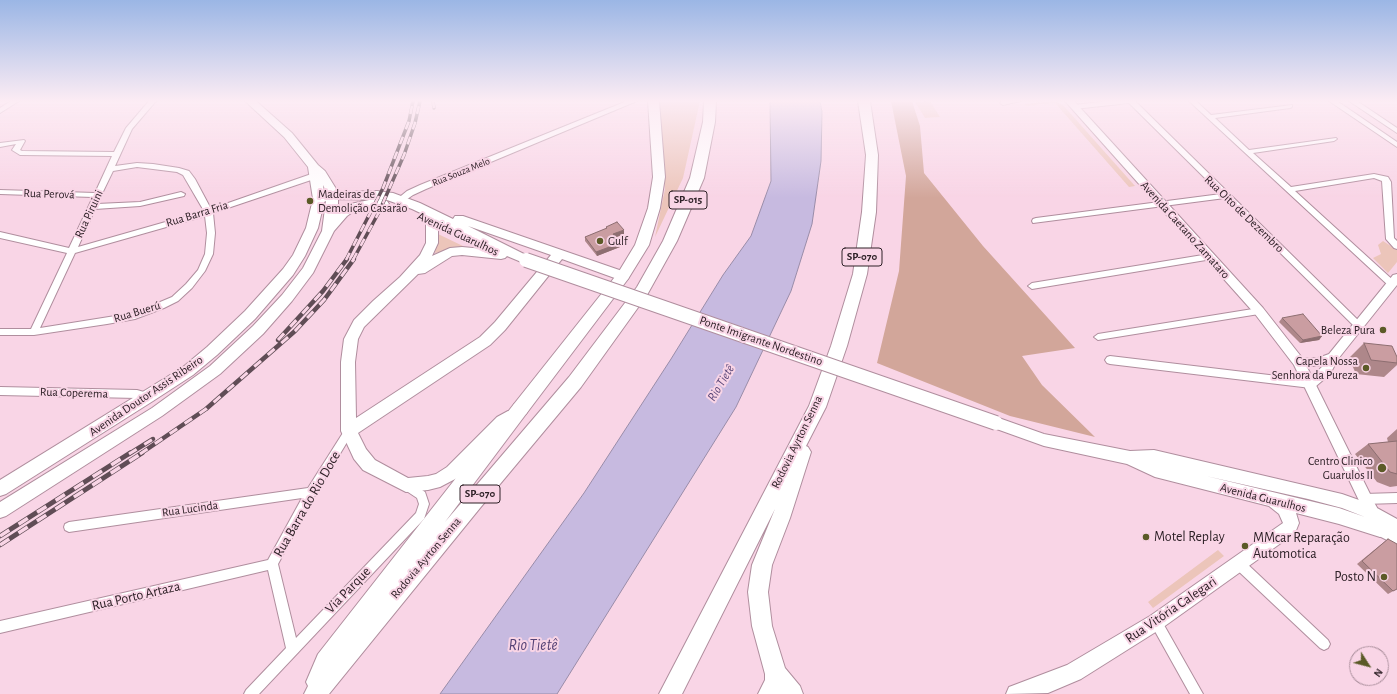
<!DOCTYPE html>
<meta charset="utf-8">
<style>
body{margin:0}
#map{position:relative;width:1397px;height:694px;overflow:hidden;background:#f9d5e6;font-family:"Alegreya Sans",sans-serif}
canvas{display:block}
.north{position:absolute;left:1349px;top:646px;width:40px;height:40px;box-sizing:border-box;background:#f9d5e6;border:1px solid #a88d9a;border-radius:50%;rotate:126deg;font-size:11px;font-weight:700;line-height:16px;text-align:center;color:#2e2127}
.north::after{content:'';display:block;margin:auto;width:14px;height:18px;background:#5b5a27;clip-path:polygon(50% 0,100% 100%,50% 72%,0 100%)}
</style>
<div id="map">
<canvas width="1397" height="694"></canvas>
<div class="north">N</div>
</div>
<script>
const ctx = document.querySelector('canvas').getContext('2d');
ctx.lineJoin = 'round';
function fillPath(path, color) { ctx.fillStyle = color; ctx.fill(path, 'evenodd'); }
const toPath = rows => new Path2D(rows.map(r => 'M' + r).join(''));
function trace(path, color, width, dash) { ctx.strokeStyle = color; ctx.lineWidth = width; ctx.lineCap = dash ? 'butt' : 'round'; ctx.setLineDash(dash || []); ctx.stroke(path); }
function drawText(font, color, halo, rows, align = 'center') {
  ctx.font = font + ' "Alegreya Sans",sans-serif'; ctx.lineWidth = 4; ctx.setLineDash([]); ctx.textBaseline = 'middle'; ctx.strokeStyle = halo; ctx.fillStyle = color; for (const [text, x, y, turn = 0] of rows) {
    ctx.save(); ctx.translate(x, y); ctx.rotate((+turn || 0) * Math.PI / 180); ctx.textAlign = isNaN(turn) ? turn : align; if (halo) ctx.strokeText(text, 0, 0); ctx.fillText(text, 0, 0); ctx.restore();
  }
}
const green = toPath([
 [659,101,700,101,683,178,655,237,665,189],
 [930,101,940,117,925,118,915,102],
 [1054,101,1063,105,1135,186,1129,187,1055,103,1026,106,1025,104],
 [438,234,465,247,435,253],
 [1383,241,1397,250,1397,262,1388,273,1373,258,1381,254,1378,245],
 [1218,550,1224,556,1153,608,1148,602]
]);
const forest = toPath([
 [891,101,912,101,920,126,924,173,983,246,1075,348,1022,356,1042,385,1095,437,1010,416,877,363,899,271,906,176]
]);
const water = toPath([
 [770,101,820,101,822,112,821,161,812,224,791,291,736,407,557,694,440,694,584,493,671,359,723,275,751,236,771,181,770,101]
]);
const minor = toPath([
 [11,101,19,101,0,113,0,108,11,101],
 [149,101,156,101,132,129,115,166,137,163,153,164,179,168,189,171,195,179,211,209,317,172,323,172,324,174,323,176,213,213,215,233,213,254,205,271,192,288,178,301,164,308,135,319,107,324,34,335,0,335,0,329,31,329,67,253,0,238,0,232,69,248,93,197,0,194,0,190,95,193,112,156,20,155,12,150,16,144,0,147,0,143,24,140,25,141,20,150,22,151,114,152,126,128,149,101],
 [137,167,177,172,183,175,204,211,78,247,95,209,140,206,184,196,185,194,181,192,140,202,97,204,113,171,137,167],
 [205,216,207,233,205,254,198,270,186,284,172,297,134,313,40,328,75,253,205,216],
 [627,101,637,101,426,189,413,195,403,202,400,202,396,200,407,191,420,185,627,101],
 [1020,101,1003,105,1000,103,1002,101,1020,101],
 [1109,101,1135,101,1362,324,1363,326,1362,328,1356,328,1225,198,1033,223,1032,221,1033,219,1036,218,1221,194,1129,103,1074,109,1071,107,1074,105,1109,101],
 [1189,101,1196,101,1211,115,1292,105,1292,107,1290,108,1215,118,1249,150,1336,138,1337,139,1334,141,1253,153,1291,187,1374,174,1388,177,1391,182,1394,238,1397,241,1397,249,1394,248,1386,239,1382,181,1374,178,1295,191,1395,282,1396,284,1395,286,1389,286,1189,101],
 [1329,101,1337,101,1397,142,1397,147,1329,101],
 [1349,101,1357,101,1397,128,1397,133,1349,101],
 [1209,254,1213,257,1212,259,1032,289,1028,286,1032,283,1209,254],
 [1259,308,1263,311,1259,314,1098,340,1094,337,1098,334,1259,308],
 [1110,356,1311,380,1314,381,1316,384,1314,387,1311,388,1110,364,1107,363,1105,360,1107,357,1110,356],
 [0,387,137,390,151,394,153,397,151,400,148,401,137,398,0,395,0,387],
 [349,427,352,428,354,431,352,434,315,495,278,564,296,638,416,513,419,504,417,498,402,488,401,485,402,482,406,480,410,482,425,492,429,504,424,519,259,694,244,694,246,690,286,648,268,570,0,633,0,621,268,560,302,498,69,532,65,530,64,527,65,524,69,522,308,488,346,428,349,427],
 [1397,493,1397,503,1364,504,1360,502,1359,499,1360,496,1364,494,1397,493],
 [1239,559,1243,560,1328,640,1330,644,1328,648,1324,650,1320,648,1235,568,1233,564,1235,560,1239,559],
 [1156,616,1160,618,1203,694,1190,694,1152,626,1150,622,1152,618,1156,616]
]);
const tertiary = toPath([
 [1397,274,1397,285,1338,359,1330,374,1315,387,1311,389,1307,387,1305,384,1307,381,1325,364,1318,366,1299,366,1295,365,1293,362,1295,359,1318,358,1329,354,1393,275,1397,274]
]);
const secondary = toPath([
 [1065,101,1074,101,1263,308,1303,359,1377,508,1397,519,1397,545,1375,534,1294,365,1255,314,1065,101]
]);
const primary = toPath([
 [245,101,256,101,292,133,318,165,325,171,338,192,377,191,393,193,420,203,453,219,455,216,463,216,628,273,629,276,628,279,623,281,562,259,505,330,490,345,358,433,366,449,375,460,408,478,428,476,436,474,447,467,497,417,508,411,513,413,516,417,513,421,507,425,459,477,440,487,428,490,406,492,363,470,354,459,341,431,341,362,344,339,354,320,373,301,400,277,420,255,426,243,426,222,428,219,431,218,412,209,387,200,338,199,338,211,346,205,369,200,383,200,387,201,389,204,387,207,383,208,369,208,354,211,347,216,334,231,313,273,292,301,263,334,220,374,162,416,6,516,0,518,0,502,152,408,210,366,253,326,282,295,303,268,322,231,326,201,324,202,318,228,305,256,293,275,255,319,217,355,193,375,153,401,6,494,0,496,0,480,183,367,207,347,245,311,283,269,293,255,306,228,313,199,308,167,284,137,245,101],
 [323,185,326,191,326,194,324,194,323,185],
 [438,222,495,250,462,247,450,248,432,256,438,243,438,222],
 [468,226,551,255,495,322,480,337,356,418,355,362,358,339,364,327,418,274,425,273,452,256,462,255,501,259,505,258,507,256,526,264,530,263,532,260,530,257,468,226],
 [996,417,1044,434,1130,451,1154,450,1342,494,1376,506,1378,511,1376,516,1370,518,1386,524,1388,529,1386,534,1380,537,1339,524,1296,513,1299,523,1295,533,1162,628,1081,679,1048,693,1006,694,1009,687,1067,665,1150,616,1283,523,1279,514,1269,506,1155,477,1127,464,1044,446,991,427,988,423,991,419,996,417],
 [1206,476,1308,499,1342,508,1365,517,1339,508,1206,476]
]);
const trunk = toPath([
 [648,101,659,101,665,177,660,208,649,245,628,279,526,414,520,416,514,414,512,409,514,404,618,273,635,245,648,208,653,177,648,101]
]);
const motorway = toPath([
 [704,101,716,101,715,122,704,178,677,241,647,295,581,387,480,508,329,694,304,694,308,686,306,682,318,654,514,404,520,402,526,404,529,409,526,414,445,522,569,377,637,287,663,241,690,178,703,122,704,101],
 [858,101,870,101,878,155,876,212,867,274,847,346,826,407,806,446,808,447,811,452,790,518,772,565,768,592,772,626,785,668,800,686,803,694,758,694,765,680,765,674,752,626,748,592,752,565,775,509,682,694,659,694,809,406,831,346,853,274,862,212,866,155,858,101]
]);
const railFar2 = toPath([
 [433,101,434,108],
 [346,260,383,188,409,121,413,101],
 [353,260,379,212,404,155,415,123,420,101]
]);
const railFar1 = toPath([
 [278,340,323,291,347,259],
 [129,454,153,439],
 [140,454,206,409,295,331,324,300,354,259]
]);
const rail = toPath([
 [0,536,130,453],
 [0,545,142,453]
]);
const primaryBridge = toPath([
 [526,260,996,423]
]);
const wall = toPath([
 [606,227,624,234,615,238,620,243,620,247,597,256,585,241,585,237,606,229],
 [1282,318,1322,336,1319,340,1300,343,1279,322],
 [1364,343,1397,357,1397,365,1384,377,1356,374,1349,358],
 [1397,429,1397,486,1390,487,1377,482,1355,454,1368,444,1388,442,1387,438],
 [1388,539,1397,589,1388,594,1357,564,1384,542]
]);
const shadedWall = toPath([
 [624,230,624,234,613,238,613,234],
 [620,243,620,247,597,256,596,252],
 [1322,336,1319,340,1300,343,1303,340]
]);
const building = toPath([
 [617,222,624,230,613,234,620,243,596,252,585,237,607,228,606,227,617,222],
 [1303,314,1322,336,1303,340,1282,318,1303,314],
 [1364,343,1392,346,1397,357,1397,363,1371,360,1364,343],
 [1397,441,1397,474,1390,472,1368,444,1397,441],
 [1388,539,1397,544,1397,589,1393,591,1362,561,1388,539]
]);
const markers = [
 [310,201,4,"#5b5a27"],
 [600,241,4,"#5b5a27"],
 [1383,330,4,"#5b5a27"],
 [1366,368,4,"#5b5a27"],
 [1382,468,5,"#5b5a27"],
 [1146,537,4,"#5b5a27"],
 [1245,546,4,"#5b5a27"],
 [1384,577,4,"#5b5a27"]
];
const farStreetnames = [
 ["Rua Souza Melo",461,172,-22]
];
const shields = [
 [688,200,38],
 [862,257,40],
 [480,494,40]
];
const shieldNames = [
 ["SP-015",688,200],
 ["SP-070",862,257],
 ["SP-070",480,494]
];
const streetNames = [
 ["Rua Perová",49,194,2],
 ["Rua Piruini",89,214,-65],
 ["Rua Barra Fria",197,214,-17],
 ["Rua Oito de Dezembro",1244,214,44],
 ["Avenida Caetano Zamataro",1185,230,48],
 ["Avenida Guarulhos",458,234,25],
 ["Rua Buerú",137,312,-17],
 ["Ponte Imigrante Nordestino",761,341,19],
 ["Rua Coperema",74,393,2],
 ["Avenida Doutor Assis Ribeiro",146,396,-34],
 ["Rodovia Ayrton Senna",797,442,-64],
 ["Avenida Guarulhos",1263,498,14],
 ["Rua Lucinda",190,509,-8],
 ["Rodovia Ayrton Senna",426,558,-50]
];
const poiNames = [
 ["Madeiras de",318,194,"left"],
 ["Demolição Casarão",318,208,"left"],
 ["Gulf",608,241,"left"],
 ["Beleza Pura",1375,330],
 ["Capela Nossa",1358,361],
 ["Senhora da Pureza",1358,375],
 ["Centro Clinico",1373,461],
 ["Guarulos II",1373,475]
];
const waterNames = [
 ["Rio Tietê",721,383,-59]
];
const nearStreetnames = [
 ["Rua Barra do Rio Doce",307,504,-60],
 ["Via Parque",348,590,-46],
 ["Rua Porto Artaza",136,596,-13],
 ["Rua Vitória Calegari",1171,610,-34]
];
const nearPoinames = [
 ["Motel Replay",1154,537],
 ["MMcar Reparação",1253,538],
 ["Automotica",1253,554],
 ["Posto N",1376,577,"right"]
];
const nearWaternames = [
 ["Rio Tietê",533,645]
];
fillPath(green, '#ecc5ba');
fillPath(forest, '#d2a69a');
fillPath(water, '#c7bae0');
trace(water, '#998ca8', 1);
trace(minor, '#b08e9e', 2);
trace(tertiary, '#b08e9e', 2);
trace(secondary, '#b08e9e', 2);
trace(primary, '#b08e9e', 2);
trace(trunk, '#b08e9e', 2);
trace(motorway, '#b08e9e', 2);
fillPath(minor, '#fff');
fillPath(tertiary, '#fff');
fillPath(secondary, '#fff');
fillPath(primary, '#fff');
fillPath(trunk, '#fff');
fillPath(motorway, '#fff');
trace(railFar2, '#604d56', 3.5);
trace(railFar1, '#604d56', 4.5);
trace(rail, '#604d56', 5);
trace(railFar2, '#f9d5e6', 2.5, [8]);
trace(railFar1, '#f9d5e6', 3, [9]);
trace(rail, '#f9d5e6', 3.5, [11]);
trace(primaryBridge, '#b08e9e', 16, []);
trace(primaryBridge, '#fff', 14);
fillPath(wall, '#ae878a');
fillPath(shadedWall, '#8d6e71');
fillPath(building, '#ca9da1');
trace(building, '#8d6e71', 1);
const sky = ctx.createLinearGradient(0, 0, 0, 198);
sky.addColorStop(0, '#9bb6e5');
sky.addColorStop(0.51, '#fcecf4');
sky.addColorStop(1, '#fcecf400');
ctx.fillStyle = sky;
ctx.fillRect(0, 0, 1397, 198);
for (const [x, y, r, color] of markers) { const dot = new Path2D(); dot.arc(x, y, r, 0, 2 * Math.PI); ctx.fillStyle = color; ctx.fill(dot); trace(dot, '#f9d5e6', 1.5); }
drawText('10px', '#2e2127', '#f9d5e6', farStreetnames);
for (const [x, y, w] of shields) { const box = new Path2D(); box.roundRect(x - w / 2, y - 9, w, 18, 3); ctx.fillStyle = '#f9d5e6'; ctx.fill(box); trace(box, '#2e2127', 1); }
drawText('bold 11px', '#2e2127', null, shieldNames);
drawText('12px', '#2e2127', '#f9d5e6', streetNames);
drawText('12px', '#2e2127', '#f9d5e6', poiNames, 'right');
drawText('italic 13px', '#564376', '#f9d5e6', waterNames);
drawText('14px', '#2e2127', '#f9d5e6', nearStreetnames);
drawText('14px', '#2e2127', '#f9d5e6', nearPoinames, 'left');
drawText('italic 16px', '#564376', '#f9d5e6', nearWaternames);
</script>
